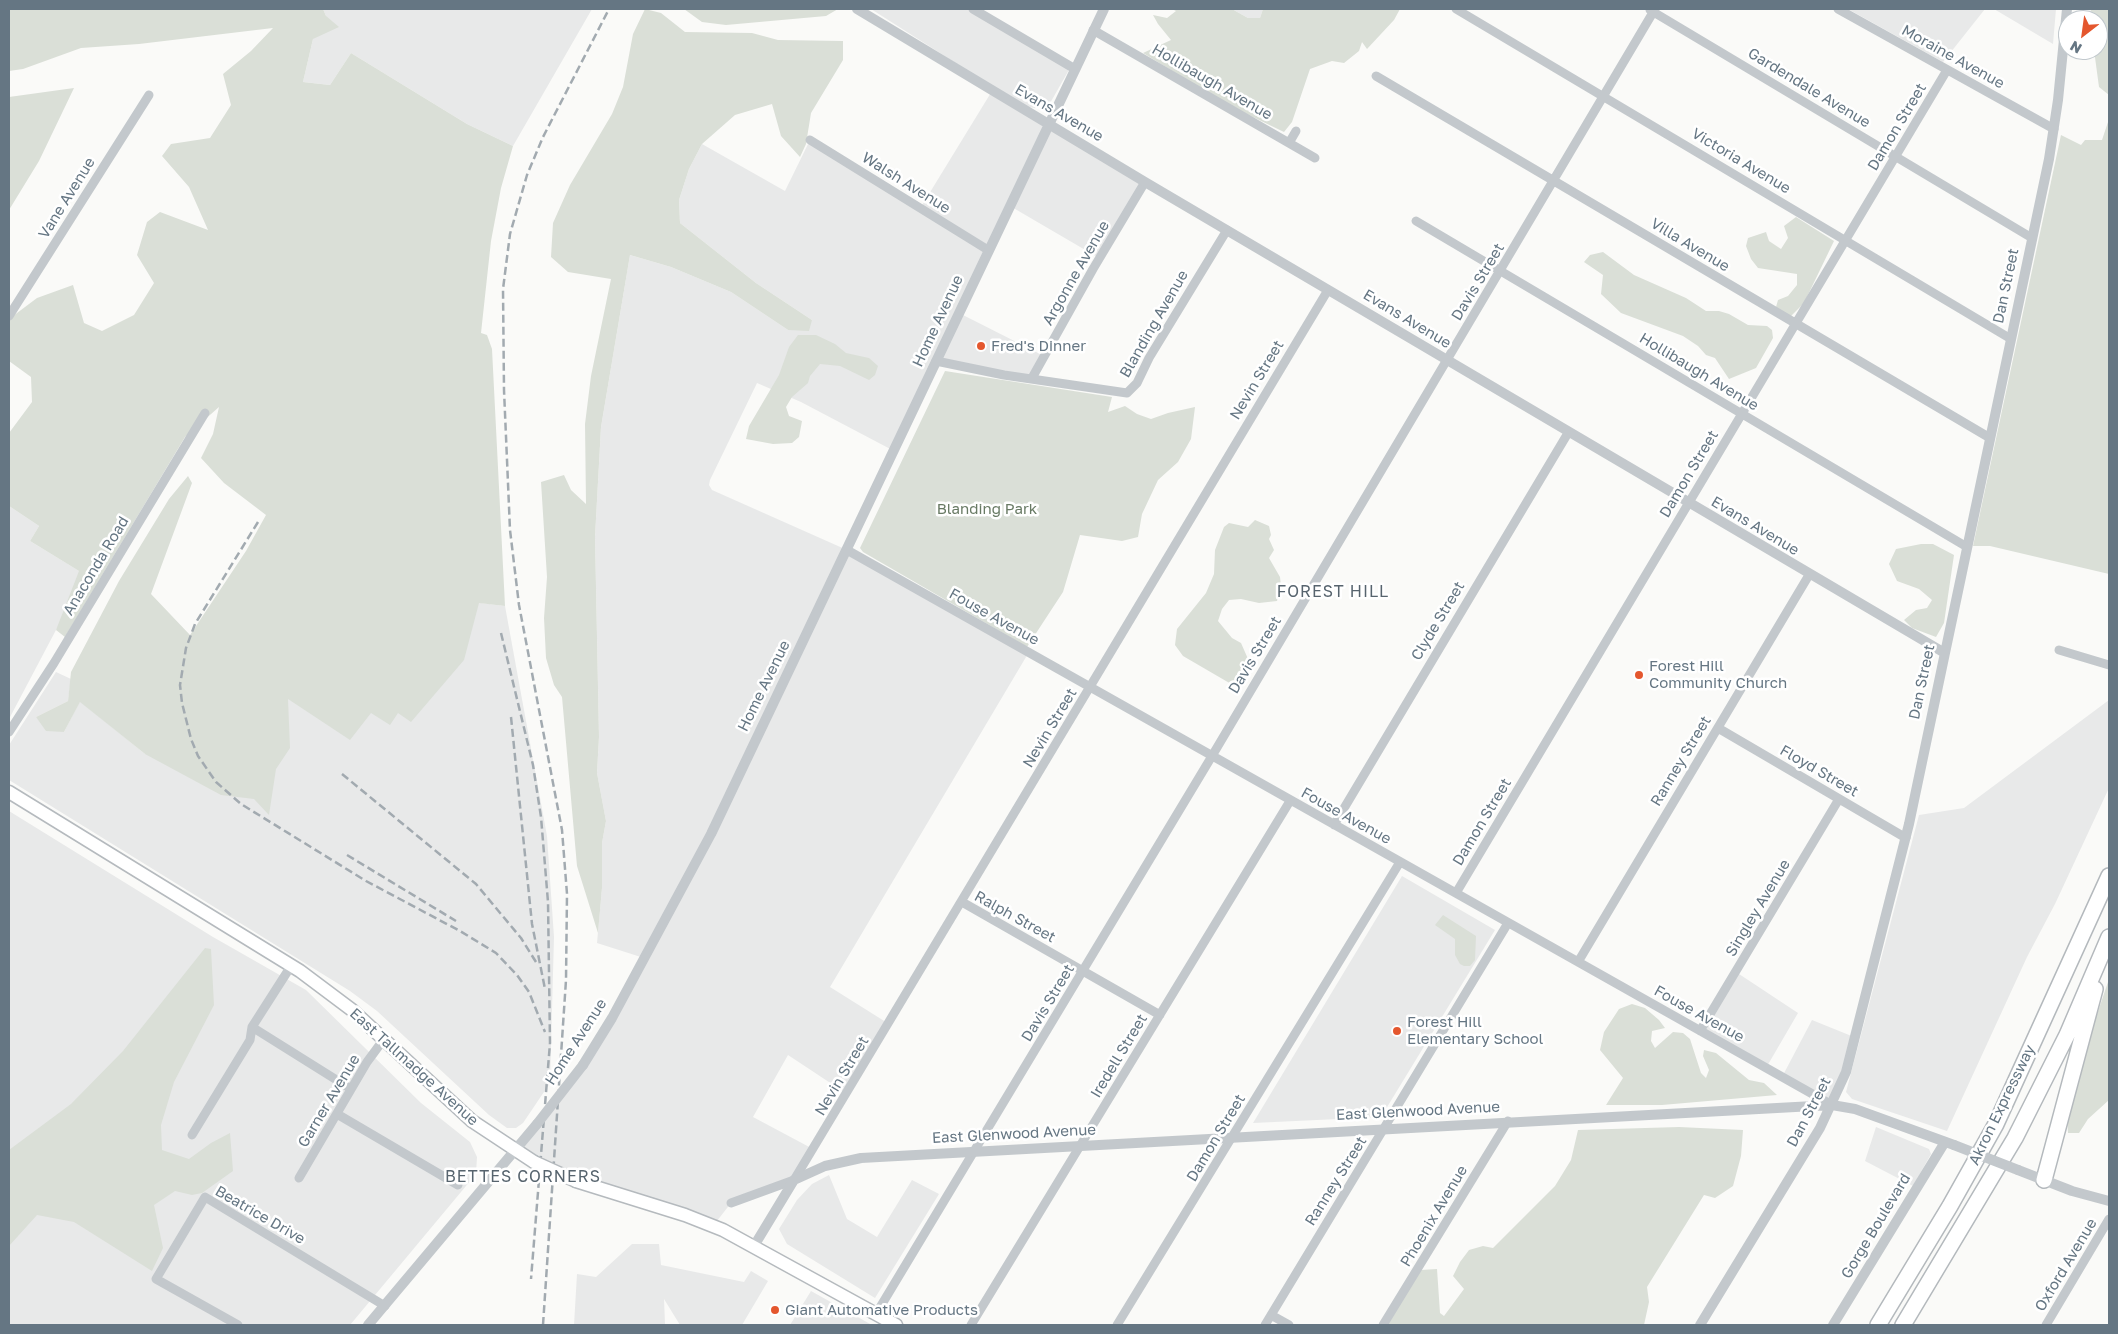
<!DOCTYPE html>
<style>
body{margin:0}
#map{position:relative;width:2118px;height:1334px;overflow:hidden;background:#fafaf8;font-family:"Golos Text",sans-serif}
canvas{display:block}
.frame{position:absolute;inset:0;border:10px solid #657683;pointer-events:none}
.north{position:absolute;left:2058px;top:10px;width:50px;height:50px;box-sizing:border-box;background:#fff;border:1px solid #c1c8cd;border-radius:50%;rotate:210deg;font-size:14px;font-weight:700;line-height:20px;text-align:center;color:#657683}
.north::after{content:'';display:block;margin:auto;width:18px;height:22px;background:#e4572e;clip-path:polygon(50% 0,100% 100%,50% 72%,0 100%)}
</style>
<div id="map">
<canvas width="2118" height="1334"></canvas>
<div class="frame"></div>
<div class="north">N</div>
</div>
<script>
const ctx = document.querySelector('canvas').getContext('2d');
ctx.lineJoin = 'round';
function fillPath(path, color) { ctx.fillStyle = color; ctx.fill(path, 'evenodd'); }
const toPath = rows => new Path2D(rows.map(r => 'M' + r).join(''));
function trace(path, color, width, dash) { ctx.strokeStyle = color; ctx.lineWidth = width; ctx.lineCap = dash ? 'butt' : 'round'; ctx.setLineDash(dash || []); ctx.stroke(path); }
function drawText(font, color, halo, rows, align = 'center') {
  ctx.font = font + ' "Golos Text",sans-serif'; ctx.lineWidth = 5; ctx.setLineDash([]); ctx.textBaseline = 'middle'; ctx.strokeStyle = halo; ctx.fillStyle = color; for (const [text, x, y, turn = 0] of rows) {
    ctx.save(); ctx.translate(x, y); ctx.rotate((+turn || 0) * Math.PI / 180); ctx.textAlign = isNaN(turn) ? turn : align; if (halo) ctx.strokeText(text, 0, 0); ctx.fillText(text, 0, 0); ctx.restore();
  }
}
const built = toPath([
 [323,9,592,9,513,146,467,124,351,53,330,85,303,82,313,39,326,16],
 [871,9,971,9,1070,68,1049,105,1035,108,1023,106],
 [1232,9,1263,9,1260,18,1248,18],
 [1848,9,1985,9,1943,62],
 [1994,9,2056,9,2053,44],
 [992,91,1145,182,1099,258,1010,206,959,313,1044,356,1032,378,936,362,896,452,801,402,757,383,710,480,709,485,712,490,847,550,1029,652,830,987,889,1024,847,1094,788,1055,753,1117,813,1149,794,1180,731,1203,713,1226,638,1200,516,1151,567,1086,644,958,597,943,602,888,602,843,606,821,597,773,599,737,595,537,601,427,630,255,671,267,731,292,788,330,812,320,756,283,680,223,679,200,689,169,702,144,785,191,810,140,921,207],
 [9,506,39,526,30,541,89,577,56,630,9,719],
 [434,597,505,606,547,836,554,937,550,1083,523,1123,516,1128,507,1128,489,1115,377,1011,350,991,9,780,9,745,56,672,71,679,68,701,36,717,64,732,80,701,145,754,224,720],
 [2109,700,2109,788,2055,904,2027,957,1947,1131,1852,1099,1846,1092,1919,815,1964,808],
 [9,811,213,937,306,990,421,1103,470,1142,477,1157,476,1174,350,1325,9,1325],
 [1402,876,1495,930,1381,1117,1253,1123],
 [1736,972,1798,1013,1766,1068,1700,1031],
 [1812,1020,1854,1037,1832,1105,1782,1077],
 [1876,1127,1929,1149,1931,1154,1913,1186,1865,1161],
 [829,1175,847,1219,877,1237,912,1180,939,1194,875,1298,787,1244,779,1229,797,1200,812,1184],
 [632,1244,659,1244,661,1265,744,1282,751,1271,768,1281,742,1325,680,1325,664,1299,665,1324,668,1325,574,1325,577,1274,596,1277],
 [811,1291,872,1325,790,1325]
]);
const green = toPath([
 [9,9,323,9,326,16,339,27,313,39,303,82,330,85,351,53,467,124,513,146,501,188,491,241,481,333,487,335,492,349,505,606,479,603,464,660,411,722,398,713,390,725,371,713,350,740,288,699,290,748,276,769,269,815,254,799,221,795,145,754,80,702,64,732,46,731,36,717,68,701,71,672,119,581,169,499,188,476,192,483,151,594,190,635,246,551,266,515,224,483,201,458,213,434,219,407,185,437,65,637,56,630,79,571,30,541,39,526,9,506,9,433,32,402,31,377,9,361,9,319,37,298,73,285,84,323,102,331,134,315,154,283,137,255,147,222,160,212,208,230,189,187,162,156,171,144,210,138,231,105,223,74,251,51,273,28,139,44,81,48,23,69,9,71],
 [645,9,661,13,685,32,752,33,778,40,843,41,843,60,811,113,806,144,800,157,781,136,772,104,735,115,702,144,689,169,679,200,680,223,756,283,812,320,809,331,788,330,731,292,671,267,630,255,601,427,595,537,599,737,597,773,606,821,602,843,602,888,598,933,577,866,562,697,554,685,546,658,544,618,547,577,541,482,564,475,571,490,586,504,585,424,591,376,611,279,568,272,551,257,553,223,570,185,612,114,623,87,633,34],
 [684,9,838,9,826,16,726,25,702,22],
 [1172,9,1232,9,1248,18,1260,18,1263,9,1400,9,1394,20,1367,49,1362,42,1359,51,1344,63,1332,61,1310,69,1292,122,1284,132,1228,105,1143,53,1171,40,1158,24,1153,15,1167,18,1176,11],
 [2091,9,2109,9,2109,95,2099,87,2094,50,2098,50,2098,20,2089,20],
 [74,88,39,161,9,210,9,97],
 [2109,119,2109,574,1990,546,1973,546,2061,135,2081,145,2085,140,2102,140],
 [1796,217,1834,241,1804,303,1790,317,1776,307,1778,300,1788,296,1797,285,1797,274,1758,268,1751,259,1746,246,1748,238,1766,232,1769,241,1781,249,1788,238,1784,226],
 [1603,252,1634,275,1686,298,1706,311,1719,311,1729,314,1748,325,1767,326,1772,330,1773,338,1756,368,1729,379,1715,358,1706,355,1698,346,1683,336,1621,313,1601,294,1603,275,1584,262,1590,255],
 [798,335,816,335,835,344,846,353,869,358,878,366,875,375,869,380,840,366,820,364,810,376,808,383,792,397,786,407,789,416,802,421,799,437,792,443,773,444,746,439,749,426,779,375,789,347],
 [945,371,1112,397,1108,412,1125,406,1137,414,1151,419,1168,413,1195,407,1191,439,1178,462,1158,480,1142,514,1138,537,1122,541,1080,535,1063,592,1027,647,863,552,860,548],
 [1255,520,1269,526,1271,535,1269,539,1274,550,1269,558,1280,577,1281,586,1277,601,1259,603,1241,599,1229,600,1222,609,1218,621,1232,638,1241,643,1252,668,1238,688,1183,656,1175,645,1177,629,1206,593,1214,574,1215,550,1224,527,1229,523,1248,527],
 [1921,544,1933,544,1954,555,1944,623,1936,637,1912,628,1904,620,1916,610,1927,608,1932,600,1919,589,1897,581,1889,564,1896,549],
 [1443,915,1476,936,1475,960,1470,966,1464,966,1460,964,1455,955,1455,939,1435,925],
 [205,948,211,949,214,1005,174,1082,161,1125,162,1150,189,1159,211,1143,230,1133,233,1171,202,1193,192,1195,175,1191,154,1205,163,1248,152,1271,74,1222,37,1215,9,1246,9,1150,71,1104,123,1051],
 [2109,979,2109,1100,2088,1119,2079,1133,2068,1133,2067,1115,2086,1047],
 [1632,1004,1645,1008,1659,1020,1665,1028,1652,1031,1651,1041,1655,1048,1673,1032,1683,1033,1690,1039,1701,1073,1706,1078,1709,1070,1703,1056,1704,1050,1716,1053,1749,1080,1764,1083,1777,1095,1662,1105,1606,1105,1623,1078,1600,1050,1604,1032,1619,1009],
 [1679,1127,1743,1130,1741,1156,1733,1186,1715,1198,1704,1195,1647,1287,1649,1302,1644,1325,1384,1325,1421,1270,1437,1269,1440,1313,1444,1316,1464,1289,1453,1276,1460,1262,1469,1250,1483,1246,1493,1248,1555,1186,1571,1160,1578,1130]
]);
const minor = toPath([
 [973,9,1075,69],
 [1456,9,2011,339],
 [1838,9,2054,129],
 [1650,10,2032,238],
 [1093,30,1315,158],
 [1376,76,1990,438],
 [810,140,988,250],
 [1289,143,1296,131],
 [1416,221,1967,547],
 [9,316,149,95],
 [936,361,1004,375,1127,393,1137,383,1149,358,1227,230],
 [1032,378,1093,269,1145,182],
 [847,550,1832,1105],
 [2059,650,2109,665],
 [1718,728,1906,838],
 [9,732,54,663,205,413],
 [1334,825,1568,433],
 [1456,893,1947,70],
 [962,902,1160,1015],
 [1578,962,1809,575],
 [252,1027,351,1089],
 [1700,1031,1839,799],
 [337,1114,458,1185],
 [192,1135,250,1040,252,1027,291,966],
 [299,1178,367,1062,384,1039],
 [731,1203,794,1180,1328,290],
 [876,1314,1212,756,1655,9],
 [1271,1315,1289,1325],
 [238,1325,156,1279,205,1197,385,1306],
 [971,1325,1290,801],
 [1117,1325,1400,862],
 [1265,1325,1508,923],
 [1383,1325,1508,1121],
 [2046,1325,2109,1219]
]);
const tertiary = toPath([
 [857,9,1145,182,1943,652],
 [583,1065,612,1018,711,834,1104,9],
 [2018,1170,2072,1191,2109,1201],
 [754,1246,794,1180,825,1166,861,1158,1832,1105,1855,1109,1954,1145],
 [368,1325,537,1124],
 [1700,1325,1820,1128,1846,1072,1909,824,2049,159,2058,100,2067,9],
 [1833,1325,1945,1142]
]);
const primary = toPath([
 [9,792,300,971,352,1010,472,1121,534,1162],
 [576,1181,685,1215,723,1230,896,1325]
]);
const motorway = toPath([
 [2044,1180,2095,989],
 [1878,1325,1950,1206,1996,1124,2109,876],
 [1903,1325,2015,1138,2067,1035,2109,937]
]);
const rail = toPath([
 [258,522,195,624,186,648,180,685,182,703,191,739,198,756,216,782,241,804,366,881,460,931,496,953,517,975,529,992,545,1032],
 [501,633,533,765,541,817,548,902,550,1043,531,1279],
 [511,717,532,924,545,989],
 [342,774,476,884,521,938,536,962],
 [347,855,456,921],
 [543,1325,566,980,567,894,562,830,519,605,510,530,504,390,503,289,510,234,527,175,543,137,609,9]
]);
const tertiaryBridge = toPath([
 [537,1124,583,1065],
 [1954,1145,2018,1170]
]);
const primaryBridge = toPath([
 [534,1162,576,1181]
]);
const markers = [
 [981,346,5,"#e4572e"],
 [1639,675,5,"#e4572e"],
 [1397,1031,5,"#e4572e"],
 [775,1310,5,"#e4572e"]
];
const streetNames = [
 ["Moraine Avenue",1953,57,29],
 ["Hollibaugh Avenue",1212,82,30],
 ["Gardendale Avenue",1809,88,31],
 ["Evans Avenue",1059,113,30],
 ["Damon Street",1897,127,-59],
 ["Victoria Avenue",1741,161,31],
 ["Walsh Avenue",906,183,32],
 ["Vane Avenue",67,198,-58],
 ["Villa Avenue",1690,245,31],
 ["Argonne Avenue",1076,273,-60],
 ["Davis Street",1478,282,-59],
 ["Dan Street",2006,286,-78],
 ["Evans Avenue",1407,319,31],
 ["Home Avenue",938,321,-65],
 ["Blanding Avenue",1154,324,-60],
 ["Hollibaugh Avenue",1699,372,31],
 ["Nevin Street",1257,380,-59],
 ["Damon Street",1689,474,-59],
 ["Evans Avenue",1755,526,31],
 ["Anaconda Road",96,566,-59],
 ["Fouse Avenue",994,617,29],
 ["Clyde Street",1438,621,-59],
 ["Davis Street",1255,655,-59],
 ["Dan Street",1922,682,-78],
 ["Home Avenue",764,686,-64],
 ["Nevin Street",1050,728,-59],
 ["Ranney Street",1681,761,-59],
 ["Floyd Street",1819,771,30],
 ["Fouse Avenue",1346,816,29],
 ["Damon Street",1482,822,-59],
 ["Singley Avenue",1758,908,-59],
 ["Ralph Street",1015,917,29],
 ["Davis Street",1048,1003,-59],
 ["Fouse Avenue",1699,1014,29],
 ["Home Avenue",576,1042,-57],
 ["Iredell Street",1119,1056,-59],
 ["East Tallmadge Avenue",414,1067,42],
 ["Nevin Street",842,1076,-59],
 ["Garner Avenue",329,1101,-59],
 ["Akron Expressway",2002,1105,-64],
 ["East Glenwood Avenue",1418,1111,-3],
 ["Dan Street",1809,1112,-62],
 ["East Glenwood Avenue",1014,1134,-3],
 ["Damon Street",1216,1138,-59],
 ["Ranney Street",1336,1181,-58],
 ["Beatrice Drive",260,1215,30],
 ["Phoenix Avenue",1434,1216,-59],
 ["Gorge Boulevard",1876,1226,-59],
 ["Oxford Avenue",2066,1265,-59]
];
const poiNames = [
 ["Fred's Dinner",991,346],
 ["Forest Hill",1649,666],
 ["Community Church",1649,683],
 ["Forest Hill",1407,1022],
 ["Elementary School",1407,1039],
 ["Giant Automative Products",785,1310]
];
const parkNames = [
 ["Blanding Park",987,509]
];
const neighbourhoodNames = [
 ["FOREST HILL",1333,592],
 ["BETTES CORNERS",523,1177]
];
fillPath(built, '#e8e9e9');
fillPath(green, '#dadfd7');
trace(primary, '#b5babe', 15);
trace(motorway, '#b4b9bd', 18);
trace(minor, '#c3c8cc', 9);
trace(tertiary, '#c3c8cc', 10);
trace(primary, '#fff', 12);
trace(motorway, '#fff', 15);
trace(rail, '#a2aab0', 2.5, [8, 4]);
trace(primaryBridge, '#b5babe', 15, []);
trace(tertiaryBridge, '#c3c8cc', 10);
trace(primaryBridge, '#fff', 12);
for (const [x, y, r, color] of markers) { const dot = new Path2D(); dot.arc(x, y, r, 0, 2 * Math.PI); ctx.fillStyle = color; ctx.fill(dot); trace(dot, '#fff', 2); }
drawText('15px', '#657683', '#fff', streetNames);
drawText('15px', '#657683', '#fff', poiNames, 'left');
drawText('15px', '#687a64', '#fff', parkNames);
ctx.letterSpacing = '1px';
drawText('16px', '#57646e', '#fff', neighbourhoodNames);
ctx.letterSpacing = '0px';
</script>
